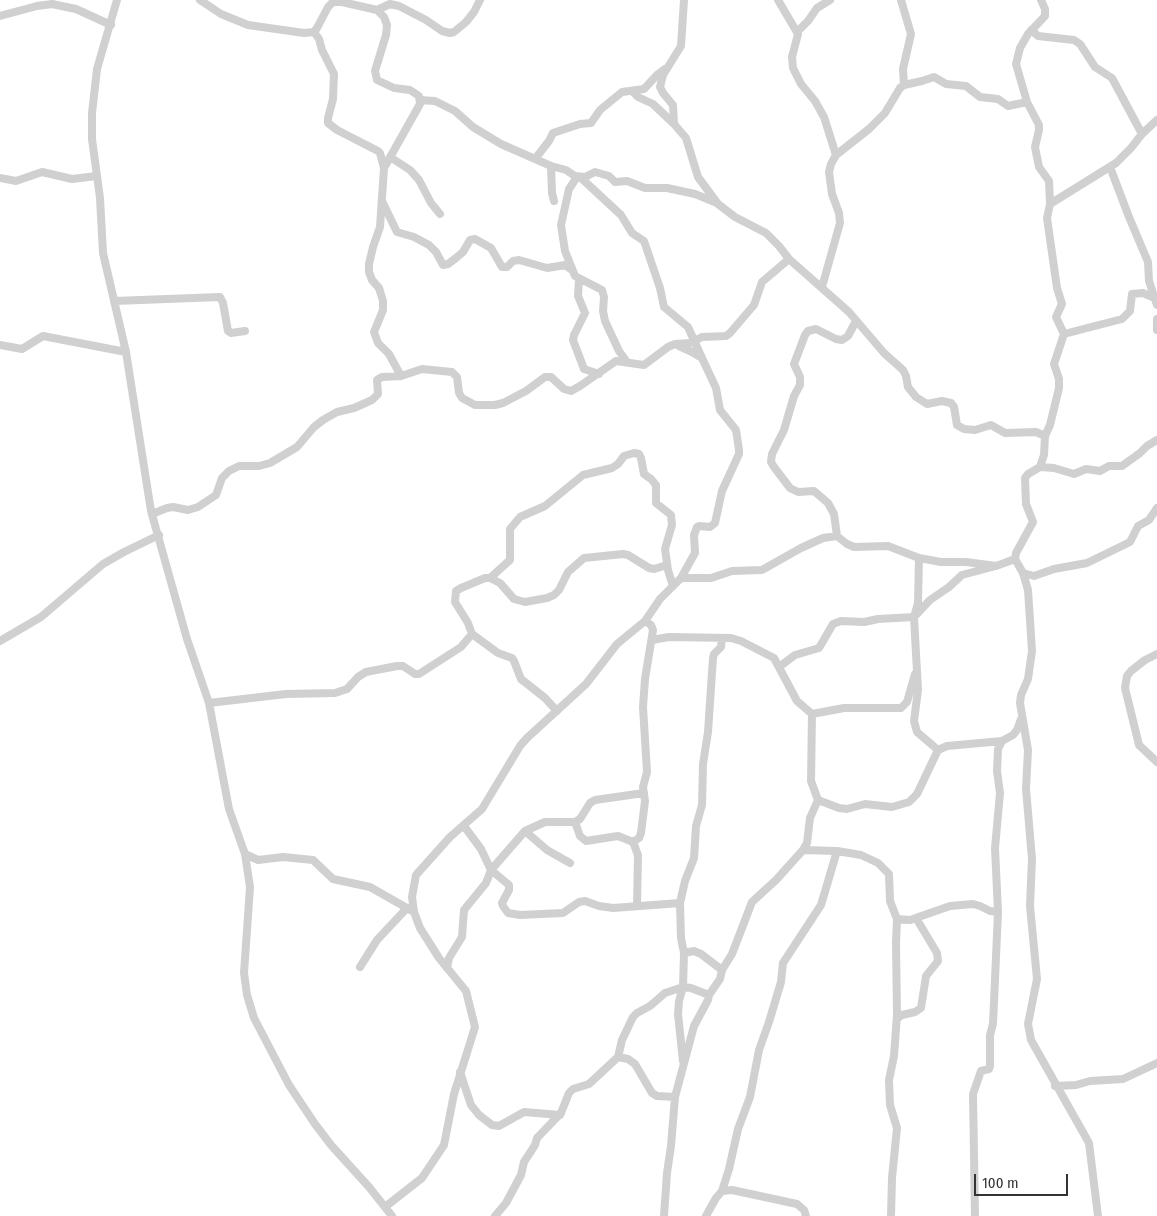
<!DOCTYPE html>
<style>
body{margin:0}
#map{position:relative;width:1157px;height:1216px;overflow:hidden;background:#fff;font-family:"Fira Sans Condensed",sans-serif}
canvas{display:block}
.scale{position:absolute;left:974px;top:1174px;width:94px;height:22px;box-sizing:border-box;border:2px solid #333;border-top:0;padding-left:6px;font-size:15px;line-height:18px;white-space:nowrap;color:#333;-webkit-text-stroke:4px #fff;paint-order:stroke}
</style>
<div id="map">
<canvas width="1157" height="1216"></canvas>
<div class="scale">100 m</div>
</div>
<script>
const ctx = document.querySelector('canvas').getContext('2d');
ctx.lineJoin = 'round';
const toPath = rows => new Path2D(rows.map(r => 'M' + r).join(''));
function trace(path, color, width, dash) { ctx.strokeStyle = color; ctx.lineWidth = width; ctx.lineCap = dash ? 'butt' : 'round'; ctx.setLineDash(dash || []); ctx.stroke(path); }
const minor = toPath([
 [117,0,97,69,92,113,92,139,100,198,103,253,126,352,151,511,187,639,209,703,229,809,245,854,250,887,244,973,247,995,254,1018,289,1085,315,1124,331,1145,369,1187,392,1216],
 [200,0,221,14,248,25,304,33,314,32,317,28,328,7,333,2,342,2,377,10,384,17,387,25,386,35,375,71,377,80,394,88,410,90,419,96,420,104,384,168],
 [684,0,681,46,663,75,660,87,663,93,673,105,674,124,686,138,698,177,718,204,735,217,766,233,779,246,789,259,849,312,884,353,903,370,906,376,908,387,916,397,927,404,942,401,951,403,954,407,957,425,964,429,975,430,991,425,1005,433,1036,432,1045,436,1044,455,1040,467,1028,474,1025,478,1026,504,1033,522,1016,553,1015,559,1023,573,1028,590,1032,651,1028,679,1021,695,1020,703,1028,750,1026,789,1032,859,1030,906,1037,979,1028,1024,1031,1040,1089,1143,1098,1216],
 [778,0,798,34,792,57,793,68,801,84,815,101,824,117,836,155],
 [901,0,911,34,903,69,904,85],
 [1041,0,1045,9,1045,16,1028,34,1020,48,1016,64,1027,102,1039,125,1039,130,1035,147,1039,167,1049,181,1050,204],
 [377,10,390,4,399,6,426,20,442,31,450,33,454,32,466,22,474,12,480,0],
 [0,16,37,6,52,4,76,9,111,25],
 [1031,30,1038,36,1074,40,1080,44,1095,67,1112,78,1142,134],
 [314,32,319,39,322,50,334,74,333,99,328,118,328,123,337,130,378,151,380,153,384,168,380,227,373,247,369,264,369,272,372,280,379,288,383,301,383,310,374,332,378,343,389,354,401,376],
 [797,32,808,21,817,8,830,0],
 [632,91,638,97,653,104,674,124],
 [420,100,435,101,455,111,473,127,501,144,551,166,566,170,575,176,585,177,595,172,609,176,615,182,627,181,645,188,667,188,695,194,717,203],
 [390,157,410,170,419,180,431,203,440,214],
 [535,159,549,141,553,133,580,124,591,123,600,110,622,92,644,89,657,75,665,69],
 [551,166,552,193,554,201],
 [1110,167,1129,217,1148,262,1149,281,1157,305],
 [577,177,569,189,561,225,565,251,575,276,602,290,604,297,603,311,605,321,619,351,627,362],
 [580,177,621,215,632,233,644,241,660,288,664,307,688,327,702,358],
 [0,178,16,181,42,172,72,179,97,176],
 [382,201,397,232,414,237,429,245,436,252,443,265,448,264,456,258,463,252,470,240,475,239,491,248,502,267,507,267,513,261,519,260,547,268,565,265,572,270],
 [579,279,578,296,585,313,574,335,573,340,584,369,599,374],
 [822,287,840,223,839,213,832,194,829,172,831,164,836,155,869,129,885,113,900,88,904,85,922,81,934,77,946,84,966,86,980,97,998,99,1008,106,1027,102],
 [114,301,220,297,223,303,228,331,231,333,245,331],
 [1157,319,1157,330],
 [1064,334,1122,319,1130,311,1132,294,1143,293,1157,299],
 [0,345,22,349,43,336,126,352],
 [679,346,692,352,702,358,716,388,720,410,736,430,739,450,739,454,722,491,715,523,710,527,699,526,697,527,694,535,695,553,681,578],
 [1045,436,1050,425,1059,388,1059,379,1054,364,1064,334,1056,317,1062,304,1057,288,1047,218,1050,204,1116,163,1131,148,1142,134,1157,120],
 [1040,467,1054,468,1074,474,1086,469,1100,471,1109,466,1122,466,1140,453,1147,446,1157,440],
 [152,514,167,508,173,507,188,510,198,507,216,495,222,478,229,471,239,466,259,466,270,463,297,447,314,427,323,420,337,412,354,408,372,400,378,394,377,380,382,377,401,376,422,369,452,372,457,377,459,393,462,398,475,405,495,405,503,403,526,391,545,377,551,377,564,389,571,391,580,386,616,361,644,365,668,347,675,344,690,343,702,337,726,336,730,333,754,305,762,282,789,259],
 [837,536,834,514,828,503,814,491,798,492,790,488,774,467,771,462,772,454,784,430,794,396,800,385,800,377,794,364,805,335,808,331,816,329,836,339,842,340,848,336,856,321],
 [919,558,918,603,914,617,918,690,914,721,917,732,938,750],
 [1023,573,1034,576,1054,569,1087,563,1130,542,1138,526,1149,520,1157,508],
 [490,578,510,560,510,529,520,517,545,506,583,475,612,468,618,464,624,456,634,453,639,454,641,458,644,474,651,479,656,485,656,503,671,515,672,525,665,549,668,570,673,586],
 [652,640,669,637,731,638,741,641,774,658,797,701,812,714,811,781,818,800,810,818,807,843,803,850,776,880,752,902,732,954,722,970,720,979,709,995,708,1000,694,1026,675,1097,671,1146,667,1173,664,1216],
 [0,641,41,617,103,564,124,552,159,535],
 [1157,654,1145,660,1131,671,1127,676,1125,688,1139,745,1157,762],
 [779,667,795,655,819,648,833,624,841,621,864,622,878,619,914,617,930,600,949,587,962,575,992,567],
 [209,703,286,694,335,693,347,689,358,677,366,672,397,666,403,666,415,674,419,674,461,647,472,634],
 [557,711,545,698,521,679,514,661,512,658,498,653,472,634,468,623,455,602,456,591,461,588,485,578,490,578,500,583,514,599,525,602,547,598,554,595,559,590,568,572,584,558,623,554,628,555,649,568,654,569,667,565],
 [812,714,844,708,901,708,907,702,915,674],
 [644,793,595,800,590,803,580,819,575,822,545,822,525,831,491,870,509,885,509,890,502,903,503,906,508,913,520,915,563,913,579,902,585,901,599,906,613,908,680,903],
 [818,800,839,808,847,809,865,804,892,807,909,802,917,794,938,750,947,746,1002,741,1013,735,1017,730,1021,719],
 [575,822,580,836,586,841,618,836,633,842,638,855,637,906],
 [525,831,547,850,570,863],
 [633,842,639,838,641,833,645,801,643,787,647,772,643,707,645,679,653,630,651,625,645,621],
 [803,850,837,851,861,855,878,863,889,874,890,901,897,919,896,943,897,1015,894,1056,889,1080,890,1105,897,1128,892,1178,891,1216],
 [245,854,258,860,283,857,313,860,333,879,370,887,414,912],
 [897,919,910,920,950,906,973,904,980,906,990,911,998,912],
 [684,953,694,951,701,954,722,970],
 [360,967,377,940,407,908],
 [447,968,449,958,462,937,464,910,486,883,491,870,481,849,464,826],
 [897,1019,902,1015,915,1012,921,1008,926,976,938,961,937,953,916,918],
 [618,1057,622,1040,633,1017,637,1013,650,1006,665,993,683,987,691,988,709,995],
 [683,1061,678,1014,679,1001,683,987,684,953,681,938,680,903,685,881,694,858,696,826,702,805,703,764,708,732,713,658,714,654,721,647,722,638],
 [460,1072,471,1105,479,1115,492,1125,499,1126,524,1112,560,1115],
 [1055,1086,1076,1085,1090,1081,1123,1079,1157,1063],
 [722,1191,732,1190,797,1204,804,1210,806,1216],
 [385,1207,422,1178,444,1145,454,1094,475,1027,466,991,439,958,420,928,414,912,412,897,416,875,450,837,482,809,520,746,527,738,586,684,617,644,645,621,660,599,681,578,711,578,732,571,762,570,801,548,823,538,837,536,847,544,854,547,888,546,919,558,941,562,966,562,996,566,1015,559],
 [495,1216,506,1203,521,1175,524,1162,535,1145,537,1138,561,1113,569,1093,573,1089,589,1084,618,1057,628,1059,635,1064,652,1093,657,1096,675,1097],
 [706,1216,716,1198,722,1191,729,1169,738,1129,750,1097,759,1050,769,1022,781,982,783,963,821,905,837,851],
 [975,1216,973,1094,981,1071,989,1069,990,1066,990,1035,993,1024,998,912,995,848,1000,793,997,771,998,749,1002,741]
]);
trace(minor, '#d0d0d0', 8);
</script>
